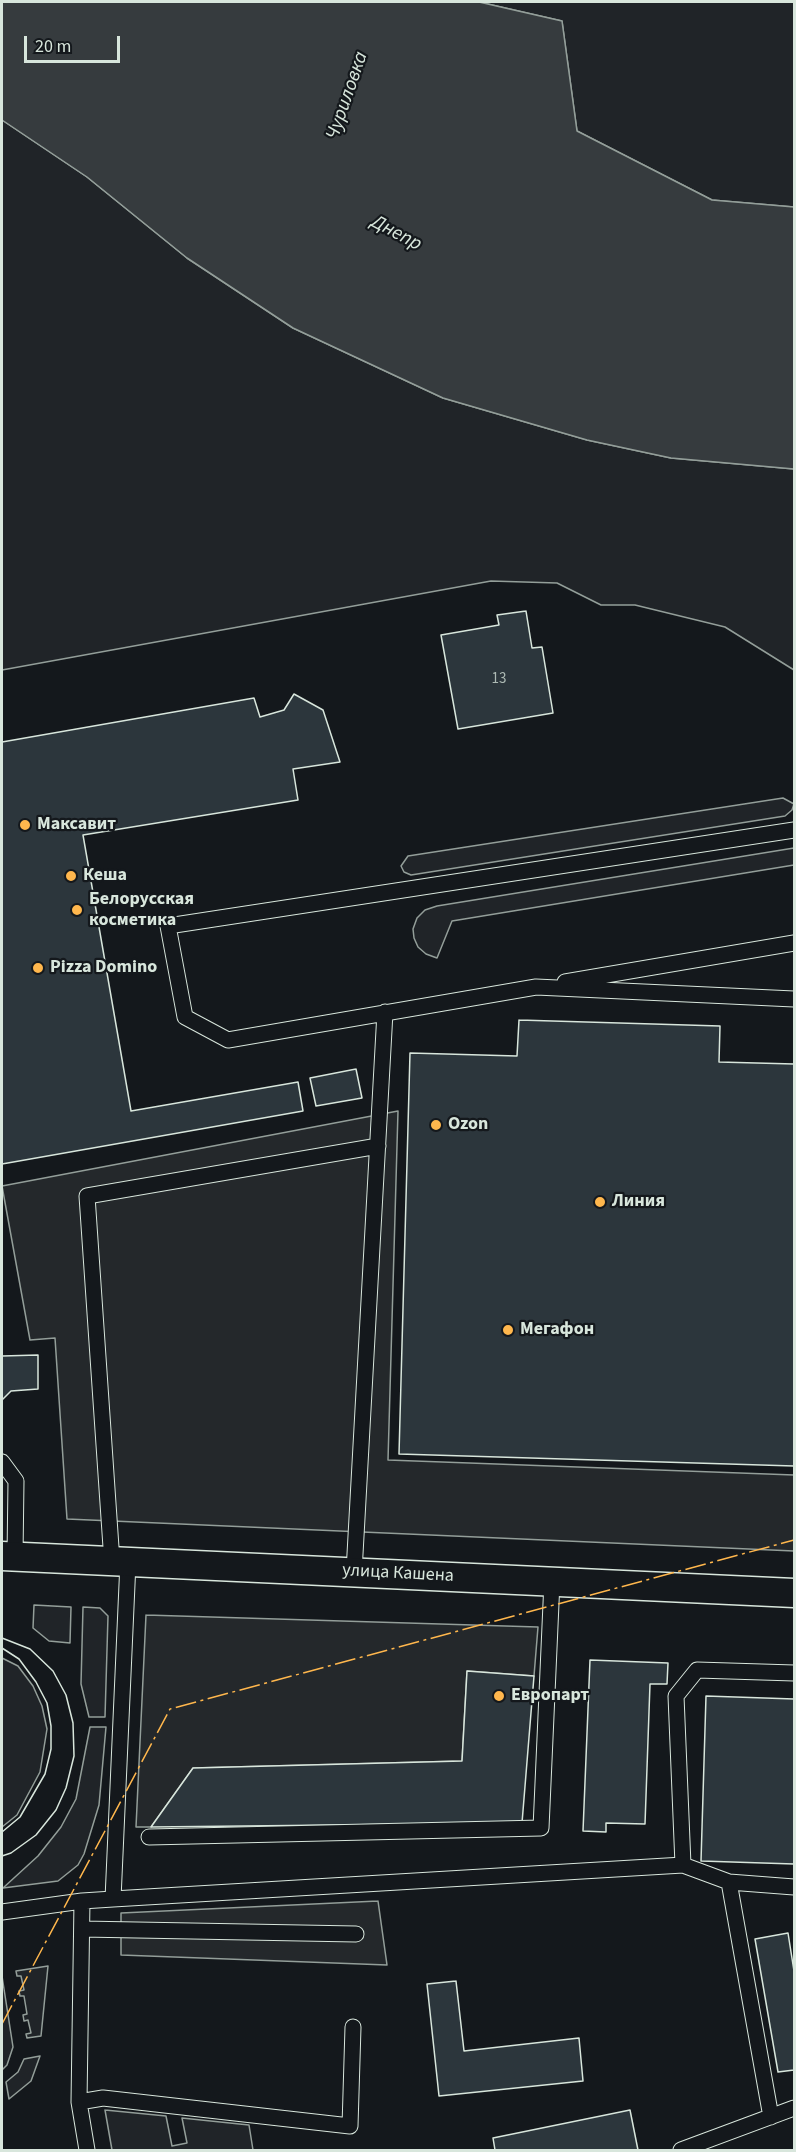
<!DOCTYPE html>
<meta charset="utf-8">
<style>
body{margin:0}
#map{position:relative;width:796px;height:2152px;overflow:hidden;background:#14181c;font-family:"Source Sans 3",sans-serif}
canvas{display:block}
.frame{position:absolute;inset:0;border:3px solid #d8e6dc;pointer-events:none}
.scale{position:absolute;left:24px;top:36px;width:96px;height:27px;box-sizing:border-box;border:3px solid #d8e6dc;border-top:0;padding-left:8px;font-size:18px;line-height:21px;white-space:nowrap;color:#d8e6dc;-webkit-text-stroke:4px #14181c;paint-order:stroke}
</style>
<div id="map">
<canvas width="796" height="2152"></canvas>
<div class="frame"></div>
<div class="scale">20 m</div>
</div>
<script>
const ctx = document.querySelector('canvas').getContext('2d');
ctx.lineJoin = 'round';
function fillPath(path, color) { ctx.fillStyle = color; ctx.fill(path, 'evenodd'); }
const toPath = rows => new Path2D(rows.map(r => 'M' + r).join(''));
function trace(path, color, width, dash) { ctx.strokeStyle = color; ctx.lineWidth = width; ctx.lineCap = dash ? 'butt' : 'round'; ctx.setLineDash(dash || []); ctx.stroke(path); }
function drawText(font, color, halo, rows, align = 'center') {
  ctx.font = font + ' "Source Sans 3",sans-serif'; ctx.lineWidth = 4.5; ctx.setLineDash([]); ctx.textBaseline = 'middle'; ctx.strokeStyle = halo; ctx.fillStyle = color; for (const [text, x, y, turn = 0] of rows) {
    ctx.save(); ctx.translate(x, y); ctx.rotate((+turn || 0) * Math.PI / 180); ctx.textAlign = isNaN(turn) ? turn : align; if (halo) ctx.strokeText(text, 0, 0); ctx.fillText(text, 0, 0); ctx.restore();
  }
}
const green = toPath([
 [479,2,794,2,794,207,712,200,577,131,562,21,479,2],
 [2,120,87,177,187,258,293,328,443,398,587,440,671,458,794,469,794,670,725,627,635,605,601,605,557,583,491,581,2,670,2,120],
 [783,798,794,804,792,810,785,816,411,875,404,872,401,866,408,856,783,798],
 [794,848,794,865,452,921,437,958,426,954,418,947,414,938,413,929,417,918,425,910,437,906,794,848],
 [34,1605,71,1607,70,1643,49,1641,33,1628,34,1605],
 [83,1607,100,1608,108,1616,105,1717,89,1717,81,1684,83,1607],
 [2,1658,18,1666,33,1686,42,1706,47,1729,40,1772,17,1815,2,1827,2,1658],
 [90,1727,106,1727,99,1805,84,1854,78,1865,58,1881,3,1888,38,1856,61,1827,76,1799,90,1727],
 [48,1966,41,2036,27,2038,26,2034,31,2033,28,2020,24,2021,23,2015,27,2014,24,1996,20,1996,19,1991,24,1990,21,1976,17,1976,16,1971,48,1966],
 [2,1976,13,2047,7,2065,2,2070,2,1976],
 [40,2056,31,2081,9,2099,6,2082,18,2072,24,2059,40,2056],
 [105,2110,166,2116,172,2146,187,2143,182,2118,249,2125,253,2150,112,2150,105,2110]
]);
const parking = toPath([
 [398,1111,388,1460,794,1475,794,1551,67,1519,55,1338,30,1340,2,1186,398,1111],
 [146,1615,538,1627,534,1676,467,1671,462,1761,193,1768,151,1827,136,1827,146,1615],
 [378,1901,387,1965,121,1955,121,1913,378,1901]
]);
const water = toPath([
 [2,2,479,2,562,21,577,131,712,200,794,207,794,469,671,458,587,440,443,398,293,328,187,258,87,177,2,120,2,2]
]);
const building = toPath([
 [526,611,532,648,542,647,553,713,458,729,441,635,499,625,497,615,526,611],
 [294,694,323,710,340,762,293,769,298,800,83,835,131,1111,298,1082,303,1111,2,1164,2,742,254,698,260,717,284,710,294,694],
 [519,1020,720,1026,719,1062,794,1064,794,1466,399,1454,410,1053,517,1056,519,1020],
 [356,1069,362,1098,316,1106,310,1078,356,1069],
 [38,1355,38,1389,11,1391,2,1400,2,1356,38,1355],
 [590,1660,668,1663,667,1684,650,1684,645,1824,606,1823,606,1832,583,1831,590,1660],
 [467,1671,534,1676,522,1823,151,1827,193,1768,462,1761,467,1671],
 [706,1696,794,1699,794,1864,701,1861,706,1696],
 [788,1933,794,1971,794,2070,778,2072,755,1939,788,1933],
 [456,1981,464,2051,579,2038,583,2081,439,2096,427,1984,456,1981],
 [630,2110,638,2150,495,2150,493,2138,630,2110]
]);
const lane = toPath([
 [794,830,168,926,185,1017,228,1040,536,987,794,999],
 [565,982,794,943],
 [2,1462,16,1481,15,1556],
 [112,1562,87,1196,378,1146],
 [354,1572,385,1012],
 [149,1837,541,1828,552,1581],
 [683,1865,676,1696,697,1670,794,1673],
 [729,1882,771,2117],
 [113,1899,683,1865,729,1882,794,1887],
 [2,1912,82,1901],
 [82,1929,356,1934],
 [79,2102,103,2098,350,2126,353,2027],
 [87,2150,79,2102,82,1901,113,1899,128,1562],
 [681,2150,794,2108]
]);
const street = toPath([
 [2,1556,794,1593]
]);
const tram = toPath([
 [2,1638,30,1649,53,1671,66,1695,73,1723,74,1756,66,1788,56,1810,36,1835,11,1853,2,1856],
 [2,1648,19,1659,36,1682,47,1703,51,1726,51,1749,45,1774,20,1817,2,1832]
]);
const power = toPath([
 [2,2024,170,1709,794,1540]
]);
const markers = [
 [25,825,6,"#ffb74d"],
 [71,876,6,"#ffb74d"],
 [77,910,6,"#ffb74d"],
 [38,968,6,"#ffb74d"],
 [436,1125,6,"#ffb74d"],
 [600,1202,6,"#ffb74d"],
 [508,1330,6,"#ffb74d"],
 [499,1696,6,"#ffb74d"]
];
const numberNames = [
 ["13",499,680]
];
const poiNames = [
 ["Максавит",37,825],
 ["Кеша",83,876],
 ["Белорусская",89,900],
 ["косметика",89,921],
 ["Pizza Domino",50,968],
 ["Ozon",448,1125],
 ["Линия",612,1202],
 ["Мегафон",520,1330],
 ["Европарт",511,1696]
];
const streetNames = [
 ["улица Кашена",398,1574,3]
];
const waterNames = [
 ["Чуриловка",348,96,-71],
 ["Днепр",396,234,28]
];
fillPath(green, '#202428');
trace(green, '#939e99', 1.5);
fillPath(parking, '#24282b');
trace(parking, '#939e99', 1.5);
fillPath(water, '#363b3e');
trace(water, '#939e99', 1.5);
fillPath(building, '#2c363c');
trace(building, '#d8e6dc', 1.5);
trace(lane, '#d8e6dc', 17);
trace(street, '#d8e6dc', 31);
trace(lane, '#14181c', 15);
trace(street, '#14181c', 28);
trace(tram, '#d8e6dc', 1.5);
trace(power, '#ffb74d', 1.5, [21, 4.5, 3, 4.5]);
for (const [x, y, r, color] of markers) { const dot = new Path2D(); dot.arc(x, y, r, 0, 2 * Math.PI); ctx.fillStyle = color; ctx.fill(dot); trace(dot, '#14181c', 2); }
drawText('15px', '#adbab4', null, numberNames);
drawText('bold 18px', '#d8e6dc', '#14181c', poiNames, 'left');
drawText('18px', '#d8e6dc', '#14181c', streetNames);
drawText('italic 20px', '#d8e6dc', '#14181c', waterNames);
</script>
